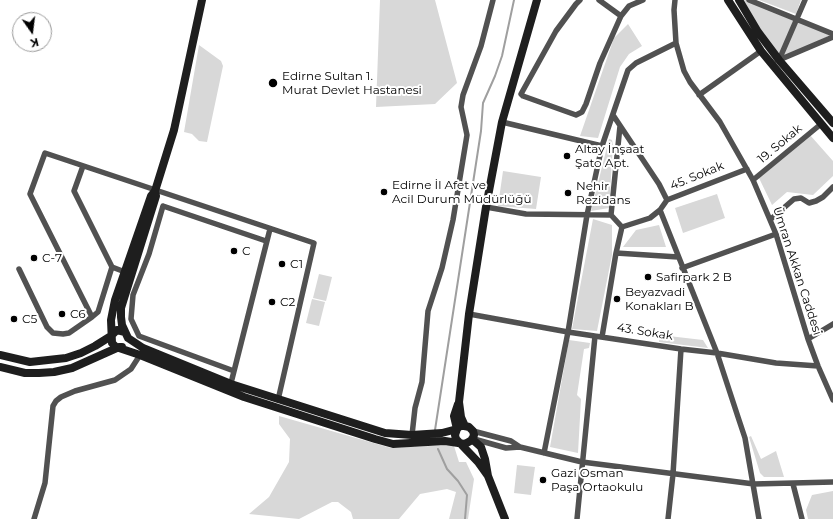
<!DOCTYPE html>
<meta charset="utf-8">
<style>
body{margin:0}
#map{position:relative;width:833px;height:519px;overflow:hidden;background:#fff;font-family:Montserrat,sans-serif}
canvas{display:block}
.north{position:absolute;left:12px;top:12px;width:40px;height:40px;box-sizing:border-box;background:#fff;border:1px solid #999;border-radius:50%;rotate:166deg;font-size:11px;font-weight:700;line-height:16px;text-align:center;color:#000}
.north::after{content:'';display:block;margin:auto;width:14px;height:18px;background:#000;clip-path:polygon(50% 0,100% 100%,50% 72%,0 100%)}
</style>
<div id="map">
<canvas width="833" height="519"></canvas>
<div class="north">K</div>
</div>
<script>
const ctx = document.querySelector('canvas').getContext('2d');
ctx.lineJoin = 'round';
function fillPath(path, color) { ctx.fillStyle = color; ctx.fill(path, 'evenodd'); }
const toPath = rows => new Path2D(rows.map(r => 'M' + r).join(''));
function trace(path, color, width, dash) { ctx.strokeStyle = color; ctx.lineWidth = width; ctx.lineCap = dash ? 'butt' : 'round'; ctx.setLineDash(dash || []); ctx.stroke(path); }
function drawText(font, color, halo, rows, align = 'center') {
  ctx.font = font + ' Montserrat,sans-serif'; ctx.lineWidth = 4; ctx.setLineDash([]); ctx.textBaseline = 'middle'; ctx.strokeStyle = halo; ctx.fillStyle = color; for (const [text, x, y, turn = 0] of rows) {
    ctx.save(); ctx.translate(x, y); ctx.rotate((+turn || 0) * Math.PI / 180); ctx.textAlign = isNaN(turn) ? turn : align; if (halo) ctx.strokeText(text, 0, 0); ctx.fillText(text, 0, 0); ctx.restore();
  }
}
const green = toPath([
 [380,0,435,0,457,83,435,104,376,107],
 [739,0,749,0,833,34,779,60],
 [759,0,801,0,796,14],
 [628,24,642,46,629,54,620,67,598,138,580,136,614,38],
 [199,45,221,61,223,66,207,142,199,141,192,134,184,132],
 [810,135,833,161,833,176,813,195,787,192,772,205,759,178],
 [609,139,612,140,613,145,609,208,591,211],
 [503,171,541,177,536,209,498,206],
 [717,194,725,218,683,233,675,208],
 [593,219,612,225,612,255,597,331,572,329],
 [659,225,666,247,623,247,636,230],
 [319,274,332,277,326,301,313,298],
 [312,299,325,302,319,326,306,323],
 [660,335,703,340,708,348,659,342],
 [569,340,590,343,589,348,584,349,577,395,581,399,578,453,550,447],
 [279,416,391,448,450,445,454,446,459,462,466,462,474,479,468,519,449,519,456,492,447,489,420,494,399,519,353,519,351,512,338,502,332,502,299,519,249,514,269,497,289,462,290,439,279,424],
 [751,436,761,459,776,451,784,477,764,477,760,473,749,437],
 [517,465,535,467,531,495,514,493],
 [833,491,833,519,808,519,806,510,812,495]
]);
const stream = toPath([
 [435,430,481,131,483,103,495,76,502,56,514,0],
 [438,449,447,469,458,481,467,495,465,519]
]);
const street = toPath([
 [580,0,576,4,556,31,521,94,523,96,576,115,582,112,586,104,600,63,621,16,599,0],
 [675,0,674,10,676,43,684,71,690,82,720,122,753,180,776,234,808,339,818,366,833,400],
 [749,0,833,34],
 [621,16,629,6,643,0],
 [779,60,805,0],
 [779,60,833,37],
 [699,95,761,51],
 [613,115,659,184,667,200],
 [502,122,602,146],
 [620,126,611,215,622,227],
 [83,166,74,191,112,267,98,312,92,317],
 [753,180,821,124],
 [486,207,526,214,611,215],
 [660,210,717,353,738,417,745,438,759,519],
 [771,219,794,199,801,198,809,203,816,201,823,197,833,187],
 [616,253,678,257],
 [112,267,125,272],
 [682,268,776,234],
 [19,269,47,327,53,333,63,334,69,333,92,317,30,194,45,153,314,243,278,400],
 [469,314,568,332,681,349,717,353,776,363,818,366],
 [602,337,616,253,622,227,650,218,660,210,667,200,747,169],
 [808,339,833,324],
 [234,371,139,336,131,319,133,295,149,254,163,206,266,241],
 [230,387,270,229],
 [473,431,511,441,520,447],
 [412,435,415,408,422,382,428,311,442,268,453,220,467,135,461,107,463,95,481,46,493,0],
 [474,439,506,448,520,447,582,462,754,484,833,482],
 [544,453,568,332,587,215,602,146,628,70,636,63,676,43],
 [793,484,802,519],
 [34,519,45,483,53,406,56,401,61,397,75,391,115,380,131,369,140,355],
 [577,519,595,336],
 [668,519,673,474,681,349]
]);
const secondary = toPath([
 [728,0,761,51,833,138],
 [739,0,758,32,779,60,833,123],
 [155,191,156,196,121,308,121,317,122,325,128,338,143,348,231,384,385,433,412,435,442,433,457,429,460,426,465,426,469,427,473,431,474,435,472,440,465,444,445,441,393,444,375,439,244,397,140,355,116,347,112,343,111,320,115,300,151,196,155,191,174,130,202,0],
 [0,355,30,362,66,358,81,353,95,346,111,336,117,330,125,332],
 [0,367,25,373,39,373,54,372,72,368,119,347,122,347],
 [458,404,454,416,457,429,455,435,456,439,478,462,488,476],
 [465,426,461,417,459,402,469,314,486,207,502,122,537,0],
 [472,439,481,447,485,459,488,476,505,519]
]);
const markers = [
 [273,83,5,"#000"],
 [567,156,4,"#000"],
 [384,192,4,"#000"],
 [568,193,4,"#000"],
 [234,251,4,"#000"],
 [34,258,4,"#000"],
 [282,264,4,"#000"],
 [648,277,4,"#000"],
 [617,299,4,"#000"],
 [272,302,4,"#000"],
 [62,314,4,"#000"],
 [14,319,4,"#000"],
 [543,480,4,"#000"]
];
const poiNames = [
 ["Edirne Sultan 1.",282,76],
 ["Murat Devlet Hastanesi",282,90],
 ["Altay İnşaat",575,149],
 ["Şato Apt.",575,163],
 ["Edirne İl Afet ve",392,185],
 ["Acil Durum Müdürlüğü",392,199],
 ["Nehir",576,186],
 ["Rezidans",576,200],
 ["C",242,251],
 ["C-7",42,258],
 ["C1",290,264],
 ["Safirpark 2 B",656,277],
 ["Beyazvadi",625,292],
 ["Konakları B",625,306],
 ["C2",280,302],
 ["C6",70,314],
 ["C5",22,319],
 ["Gazi Osman",551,473],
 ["Paşa Ortaokulu",551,487]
];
const streetNames = [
 ["19. Sokak",780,144,-40],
 ["45. Sokak",697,176,-22],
 ["Ümran Akkan Caddesi",797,271,72],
 ["43. Sokak",645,332,9]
];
fillPath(green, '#d8d8d8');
trace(stream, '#9f9f9f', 2);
trace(street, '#515151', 5.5);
trace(secondary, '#1e1e1e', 8);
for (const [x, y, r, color] of markers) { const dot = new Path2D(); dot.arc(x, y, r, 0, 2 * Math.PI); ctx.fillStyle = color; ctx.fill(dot); trace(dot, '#fff', 1.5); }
drawText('12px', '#000', '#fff', poiNames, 'left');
drawText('12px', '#000', '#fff', streetNames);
</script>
